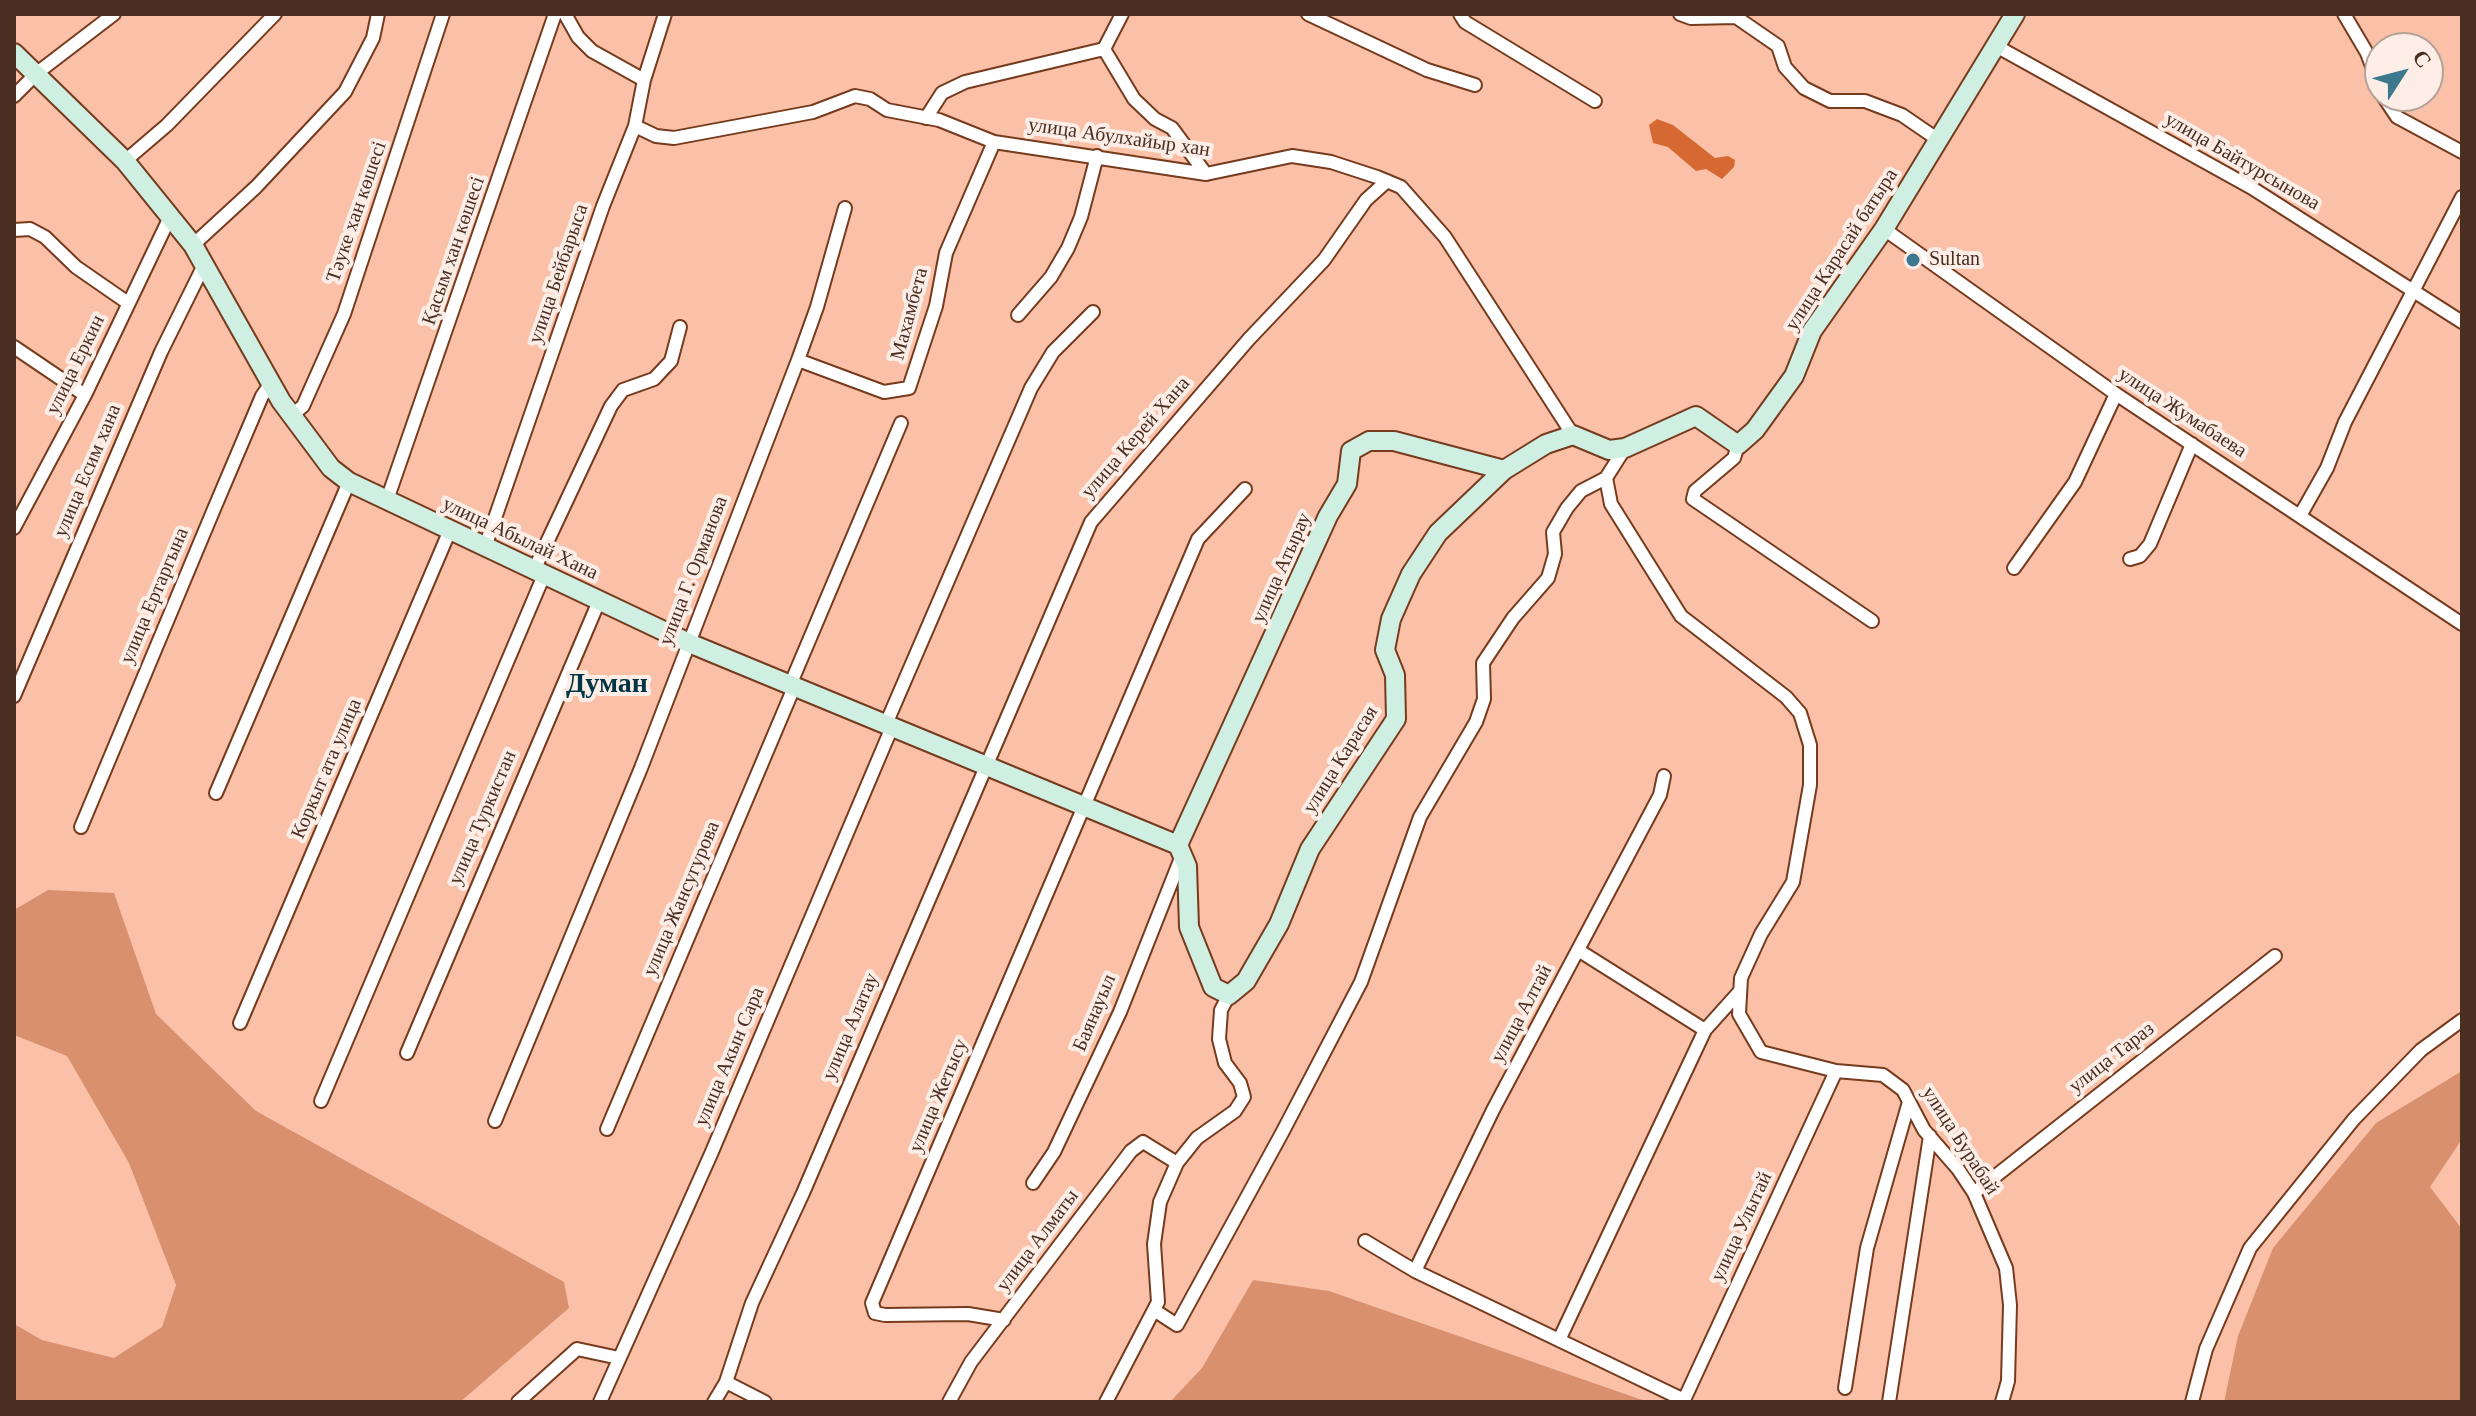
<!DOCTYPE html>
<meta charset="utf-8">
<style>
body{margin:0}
#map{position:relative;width:2476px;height:1416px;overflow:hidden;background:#fac1a8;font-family:Georgia,serif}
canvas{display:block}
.frame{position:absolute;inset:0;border:16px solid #4a2e22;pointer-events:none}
.north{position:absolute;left:2364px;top:32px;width:80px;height:80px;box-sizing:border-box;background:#fcede6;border:2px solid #b5a198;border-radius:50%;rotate:54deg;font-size:22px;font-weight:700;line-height:32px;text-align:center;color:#4a2e22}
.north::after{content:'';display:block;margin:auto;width:28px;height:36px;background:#3c798f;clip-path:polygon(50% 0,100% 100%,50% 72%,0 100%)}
</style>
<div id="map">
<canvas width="2476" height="1416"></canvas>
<div class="frame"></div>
<div class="north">С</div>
</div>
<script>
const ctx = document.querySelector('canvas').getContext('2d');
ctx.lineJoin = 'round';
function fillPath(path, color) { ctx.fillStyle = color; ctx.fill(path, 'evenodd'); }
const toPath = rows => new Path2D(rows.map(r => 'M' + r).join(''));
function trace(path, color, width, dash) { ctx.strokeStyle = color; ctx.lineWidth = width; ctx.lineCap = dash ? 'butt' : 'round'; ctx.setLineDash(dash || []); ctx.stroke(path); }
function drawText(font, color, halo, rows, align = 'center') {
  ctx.font = font + ' Georgia,serif'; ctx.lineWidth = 8; ctx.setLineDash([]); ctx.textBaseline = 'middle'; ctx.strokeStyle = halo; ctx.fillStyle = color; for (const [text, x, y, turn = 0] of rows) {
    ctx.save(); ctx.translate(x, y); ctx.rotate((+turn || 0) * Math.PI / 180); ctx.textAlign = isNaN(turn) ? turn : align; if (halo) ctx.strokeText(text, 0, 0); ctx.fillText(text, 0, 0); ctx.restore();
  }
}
const green = toPath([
 [48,890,114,893,156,1014,256,1111,564,1282,569,1308,460,1402,14,1402,14,1324,42,1340,114,1358,162,1327,176,1285,129,1163,67,1056,14,1035,14,910],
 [2462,1071,2462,1139,2430,1187,2462,1229,2462,1402,2224,1402,2238,1336,2273,1248,2376,1123],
 [1253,1280,1329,1291,1648,1402,1170,1402,1202,1368]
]);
const forest = toPath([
 [1657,119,1673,125,1715,158,1728,156,1735,160,1734,167,1722,179,1706,169,1696,171,1668,147,1653,143,1649,125]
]);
const street = toPath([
 [565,14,578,37,592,51,644,80],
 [1308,14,1427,70,1475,85],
 [1460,14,1465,22,1595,101],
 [1680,14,1691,18,1736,17,1778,46,1785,67,1804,88,1830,101,1865,101,1902,115,1937,139],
 [2344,14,2367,53,2380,88],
 [1996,46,2252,188,2462,322],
 [1104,49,1122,14],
 [14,96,37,73,114,14],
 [2383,96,2397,117,2462,152],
 [926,118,942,93,965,82,1104,49,1134,99,1155,119,1172,128,1206,174],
 [635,126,656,136,674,138,813,112,855,96,870,99,887,110,939,120,994,142,1206,174,1292,156,1331,162,1377,177,1401,187,1445,237,1573,435],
 [125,161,167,125,275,14],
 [1884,229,2116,394,2462,624],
 [14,230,30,229,45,237,76,267,128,303],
 [193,245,256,187,345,92,373,38,378,14],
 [1018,315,1051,277,1068,248,1081,217,1097,156],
 [14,347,85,395],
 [798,360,884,392,909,388,936,306,946,253,994,142],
 [292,415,303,406,344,314,443,14],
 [1738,445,1734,458,1695,491,1693,499,1872,621],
 [1625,448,1606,478,1611,504,1681,616,1786,697,1800,713,1810,745,1810,785,1793,882,1761,934,1741,978,1739,1014,1761,1052,1836,1071,1883,1075,1903,1090,1924,1130,1958,1169,1974,1193,2006,1268,2010,1305,2008,1381,2002,1402],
 [387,500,555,14],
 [2301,514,2327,468,2345,422,2462,197],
 [14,528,85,395,170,217],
 [485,547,603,206,635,126,644,80,665,14],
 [2130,559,2140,556,2150,544,2192,444],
 [2014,568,2075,482,2116,394],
 [534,570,611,406,623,390,654,379,671,361,680,327],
 [791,683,901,423],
 [14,696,161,352,205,263],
 [886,724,1031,388,1053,352,1093,312],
 [216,793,349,482],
 [81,827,214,509,262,396,271,383],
 [1578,950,1705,1030],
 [240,1023,450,530],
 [407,1053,599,601],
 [321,1101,544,575],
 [495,1121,641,768,798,360,817,307,845,208],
 [607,1129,795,685],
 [1033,1183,1054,1152,1120,1012,1183,853],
 [1974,1193,2275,956],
 [1365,1241,1415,1271,1684,1400,1836,1071],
 [1415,1271,1493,1110,1660,795,1664,776],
 [1154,1310,1177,1325,1282,1133,1361,982,1420,817,1476,722,1484,699,1483,663,1513,618,1548,578,1555,554,1553,532,1567,508,1581,491,1606,478],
 [1004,1320,968,1314,885,1315,875,1313,872,1303,1198,539,1245,489],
 [1559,1340,1705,1030,1740,991],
 [726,1382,765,1402],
 [1845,1388,1867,1248,1909,1102],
 [518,1402,577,1349,619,1358],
 [600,1402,711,1154,892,727],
 [714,1402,726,1382,752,1303,803,1193,1091,522,1249,339,1324,260,1366,200,1387,181],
 [949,1402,971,1362,1131,1151,1143,1142,1177,1163],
 [1106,1402,1158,1302,1154,1244,1160,1202,1177,1163,1197,1138,1235,1111,1244,1097,1240,1083,1225,1063,1219,1039,1221,1010,1229,995],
 [1889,1402,1930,1136],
 [2192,1402,2206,1349,2250,1248,2354,1119,2421,1050,2462,1020]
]);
const secondary = toPath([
 [14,53,125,161,193,245,281,401,331,468,349,482,689,643,1178,845],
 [1178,845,1187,866,1189,927,1213,987,1229,995,1246,981,1279,924,1310,849,1396,719,1395,675,1385,650,1391,619,1411,574,1438,533,1504,470,1546,444,1573,435,1609,450,1625,448,1696,416,1738,445,1755,430,1794,376,1812,331,1884,229,2015,14],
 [1178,845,1328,516,1347,484,1351,451,1369,441,1394,441,1504,470]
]);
const markers = [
 [1913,260,8,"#3c798f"]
];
const streetNames = [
 ["улица Абулхайыр хан",1119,138,8],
 ["улица Байтурсынова",2242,162,30],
 ["Тәуке хан көшесі",357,212,-71],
 ["улица Карасай батыра",1842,250,-57],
 ["Қасым хан көшесі",454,251,-71],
 ["улица Бейбарыса",559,274,-71],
 ["Махамбета",910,314,-75],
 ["улица Еркин",76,365,-64],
 ["улица Жумабаева",2182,413,33],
 ["улица Керей Хана",1136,438,-49],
 ["улица Есим хана",88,471,-67],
 ["улица Абылай Хана",520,539,25],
 ["улица Атырау",1282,568,-66],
 ["улица Г. Орманова",694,571,-69],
 ["улица Ертаргына",155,596,-67],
 ["улица Карасая",1341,760,-58],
 ["Коркыт ата улица",327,769,-67],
 ["улица Туркистан",483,818,-67],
 ["улица Жансугурова",682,899,-67],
 ["Баянауыл",1095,1013,-67],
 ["улица Алтай",1522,1014,-62],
 ["улица Алатау",851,1027,-67],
 ["улица Акын Сара",730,1057,-67],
 ["улица Тараз",2112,1058,-38],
 ["улица Жетысу",939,1096,-67],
 ["улица Бурабай",1960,1141,57],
 ["улица Улытай",1742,1227,-65],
 ["улица Алматы",1038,1241,-53]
];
const poiNames = [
 ["Sultan",1929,260]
];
const districtNames = [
 ["Думан",607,685]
];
fillPath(green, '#d8906f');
fillPath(forest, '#d66932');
trace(street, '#763a1d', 16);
trace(secondary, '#763a1d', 22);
trace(street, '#fff', 12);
trace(secondary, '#ceefe2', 18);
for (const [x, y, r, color] of markers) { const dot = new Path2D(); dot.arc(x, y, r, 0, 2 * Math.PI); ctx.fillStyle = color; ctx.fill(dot); trace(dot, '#fcede6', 3); }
drawText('20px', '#4a2e22', '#fcede6', streetNames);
drawText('20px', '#4a2e22', '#fcede6', poiNames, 'left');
drawText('bold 28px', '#003546', '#fcede6', districtNames);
</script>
